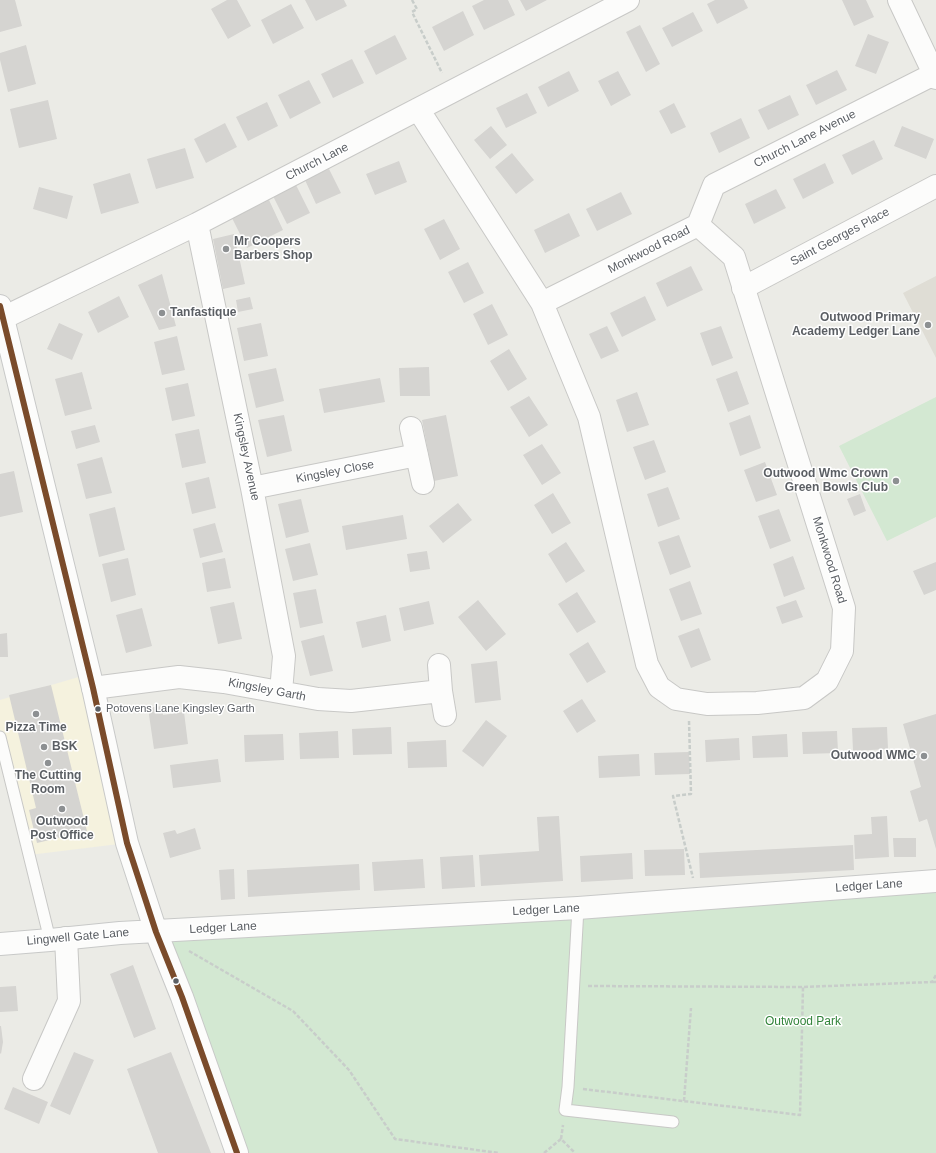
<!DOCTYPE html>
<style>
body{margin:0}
canvas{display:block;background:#ebebe6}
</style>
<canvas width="936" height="1153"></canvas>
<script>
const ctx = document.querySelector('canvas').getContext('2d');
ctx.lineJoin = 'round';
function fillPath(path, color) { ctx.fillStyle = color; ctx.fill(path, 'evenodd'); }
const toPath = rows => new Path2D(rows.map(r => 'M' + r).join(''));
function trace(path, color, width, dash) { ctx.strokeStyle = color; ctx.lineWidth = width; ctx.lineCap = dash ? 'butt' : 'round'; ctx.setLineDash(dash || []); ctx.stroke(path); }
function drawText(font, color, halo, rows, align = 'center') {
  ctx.font = font + ' Arial,sans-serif'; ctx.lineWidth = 3; ctx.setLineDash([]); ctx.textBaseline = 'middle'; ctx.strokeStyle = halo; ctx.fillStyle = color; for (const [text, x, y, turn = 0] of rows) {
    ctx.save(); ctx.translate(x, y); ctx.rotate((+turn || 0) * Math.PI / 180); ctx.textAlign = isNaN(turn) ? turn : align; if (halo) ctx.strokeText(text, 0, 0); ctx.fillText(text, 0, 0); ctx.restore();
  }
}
const commercial = toPath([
 [89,674,127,843,29,855,0,737,0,700]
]);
const education = toPath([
 [936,276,936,358,903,293]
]);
const green = toPath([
 [936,397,936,517,887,541,839,446],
 [936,881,936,1153,236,1153,156,932]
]);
const building = toPath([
 [0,0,15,0,22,26,0,32],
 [227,0,237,0,251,26,228,39,211,9],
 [305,0,344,0,347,6,316,21],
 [484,0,508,0,515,15,484,30,472,6],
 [520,0,547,0,526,11],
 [715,0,744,0,748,8,717,24,707,4],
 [842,0,866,0,874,17,854,26],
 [291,4,304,28,273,44,261,20],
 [463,11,474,35,444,51,432,27],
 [693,12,703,31,672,47,662,28],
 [640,25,660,64,646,72,626,32],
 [868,34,889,42,876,74,855,66],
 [395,35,407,59,376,75,364,51],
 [26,45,36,84,8,92,0,60,0,53],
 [352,59,364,83,333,98,321,74],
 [837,70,847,90,816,105,806,85],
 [569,71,579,91,548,107,538,87],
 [618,71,631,95,611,106,598,81],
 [309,80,321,103,290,119,278,95],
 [527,93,537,113,506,128,496,108],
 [790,95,799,115,768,130,758,110],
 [48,100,57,139,19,148,10,109],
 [267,102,278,126,248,141,236,117],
 [674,103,686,127,671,134,659,111],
 [741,118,750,138,719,153,710,133],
 [225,123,237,147,206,163,194,139],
 [491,126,507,145,490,159,474,140],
 [902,126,934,139,926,159,894,146],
 [874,140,883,159,852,175,842,155],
 [185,148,194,178,156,189,147,159],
 [512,153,534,180,516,194,495,167],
 [399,161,407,182,375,195,366,174],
 [825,163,834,183,803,199,793,179],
 [329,169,341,193,316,204,305,180],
 [130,173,139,203,101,214,93,184],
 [296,185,310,213,287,224,273,196],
 [39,187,73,196,67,219,33,209],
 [776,189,786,208,754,224,745,204],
 [621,192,632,214,597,231,586,209],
 [269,200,283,230,247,248,232,218],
 [569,213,580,236,545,253,534,230],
 [444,219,460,249,440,260,424,229],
 [234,234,245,284,223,289,213,239],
 [468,262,484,293,464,303,448,272],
 [691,266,703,290,667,307,656,283],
 [162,274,176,326,159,330,138,285],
 [119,296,129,317,98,333,88,312],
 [645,296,656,320,622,337,610,313],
 [250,297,253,309,238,312,236,300],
 [492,304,508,335,488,345,473,314],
 [59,323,83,334,72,360,47,349],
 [261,323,268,356,244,361,237,328],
 [607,326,619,351,601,359,589,334],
 [721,326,733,358,712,366,700,333],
 [177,336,185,370,162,375,154,342],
 [509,349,527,379,508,391,490,361],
 [429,367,430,396,400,396,399,368],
 [276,368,284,401,256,408,248,374],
 [737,371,749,404,728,412,716,379],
 [82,372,92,409,65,416,55,379],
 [380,378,385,402,324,413,319,389],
 [188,383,195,416,172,421,165,388],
 [637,392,649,425,627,432,616,400],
 [529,396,548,425,529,437,510,407],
 [284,415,292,451,267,457,258,420],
 [446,415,458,476,434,481,422,420],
 [750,415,761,448,740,456,729,423],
 [95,425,100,442,76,449,71,431],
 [199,429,206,463,182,468,175,434],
 [654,440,666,472,645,480,633,447],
 [542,444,561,473,542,485,523,455],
 [102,457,112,493,86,499,77,464],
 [765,462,777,495,756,502,744,470],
 [14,471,23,512,0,517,0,474],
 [209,477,216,508,192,514,185,483],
 [668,487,680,519,658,527,647,494],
 [553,493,571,523,552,534,534,505],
 [860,494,866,511,854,516,847,499],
 [301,499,309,532,286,538,278,504],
 [458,503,472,520,443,543,429,526],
 [115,507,125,550,99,557,89,514],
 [779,509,791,541,770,549,758,516],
 [403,515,407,539,346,550,342,526],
 [215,523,223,552,200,558,193,529],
 [679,535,691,567,670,575,658,542],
 [566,542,585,571,566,583,548,554],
 [310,543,318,575,293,581,285,549],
 [427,551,430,569,410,572,407,554],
 [793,556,805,589,784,597,773,564],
 [128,558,136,595,111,602,102,564],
 [225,558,231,588,207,592,202,563],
 [936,562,936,590,924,595,913,571],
 [690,581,702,614,681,621,669,589],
 [316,589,323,623,300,628,293,593],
 [577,592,596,622,577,633,558,604],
 [478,600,506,634,486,651,458,617],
 [796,600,803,617,782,624,776,607],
 [429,601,434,624,404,631,399,608],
 [234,602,242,639,218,644,210,607],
 [142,608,152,646,126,653,116,615],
 [386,615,391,641,362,648,356,622],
 [699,628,711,660,691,668,678,636],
 [7,633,8,657,0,657,0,634],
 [324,635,333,671,310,676,301,641],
 [588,642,606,672,587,683,569,654],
 [497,661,501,700,475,703,471,664],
 [51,685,87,831,37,843,29,810,36,808,9,695],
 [582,699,596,721,577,733,563,711],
 [162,706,163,715,184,712,188,744,154,749,148,708],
 [936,714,936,849,927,819,919,822,910,791,921,787,903,724],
 [486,720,507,736,483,767,462,751],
 [391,727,392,754,353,755,352,729],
 [887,727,888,749,853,751,852,728],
 [338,731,339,758,300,759,299,733],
 [837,731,838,753,803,754,802,732],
 [283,734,284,760,245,762,244,735],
 [787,734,788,757,753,758,752,736],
 [739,738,740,760,706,762,705,740],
 [446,740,447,767,408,768,407,742],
 [689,752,690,774,655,775,654,753],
 [639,754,640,776,599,778,598,756],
 [218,759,221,782,173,788,170,765],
 [559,816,563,881,481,886,479,855,539,851,537,817],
 [887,816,889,857,855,859,854,835,872,834,871,817],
 [195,828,201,849,170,858,163,833,175,830,177,834],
 [893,838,916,838,916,857,894,857],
 [853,845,854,870,700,878,699,853],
 [684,849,685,875,645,876,644,850],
 [632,853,633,879,581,882,580,856],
 [473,855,475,887,442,889,440,857],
 [423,859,425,888,374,891,372,862],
 [359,864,360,890,248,897,247,870],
 [234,869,235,899,221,900,219,870],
 [133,965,156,1029,134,1038,110,974],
 [16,986,18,1011,0,1012,0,987],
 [0,1026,1,1026,3,1042,1,1054,0,1053],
 [74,1052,94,1060,70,1115,50,1106],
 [171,1052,211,1153,158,1153,127,1069],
 [13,1087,48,1102,39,1124,4,1109]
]);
const path = toPath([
 [412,0,417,9,412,12,442,73],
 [689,721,691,794,673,796,693,878],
 [189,951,293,1011,349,1070,395,1139,499,1153],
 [932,982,936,982],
 [588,986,803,987,932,982,936,975],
 [583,1089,800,1115,803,987],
 [684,1101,691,1008],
 [561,1139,563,1125],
 [544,1153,561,1139,575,1153]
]);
const lane = toPath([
 [0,737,50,940],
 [578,908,568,1087,565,1110,673,1122]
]);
const street = toPath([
 [899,0,936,78],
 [418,109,542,303,589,417,647,664,659,687,676,699,707,704,757,703,804,698,827,681,842,651,844,608,734,257,698,225],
 [197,224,252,488,284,656,281,692],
 [698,225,714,185,936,73],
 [743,288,936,186],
 [542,303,698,225],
 [3,318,197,224,628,0],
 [411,428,423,483],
 [252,488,417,455],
 [439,665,441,691,445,715],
 [93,688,179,677,224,682,318,699,351,701,441,691],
 [34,1079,69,1001,66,938]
]);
const secondary = toPath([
 [0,306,93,688,127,843,156,932,182,997,237,1153],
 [0,944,50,940,120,933,578,908,936,881]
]);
const bus1 = toPath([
 [0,306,93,688,127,843,156,932,182,997,237,1153]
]);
const markers = [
 [226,249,4,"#8d9092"],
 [162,313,4,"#8d9092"],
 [928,325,4,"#8d9092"],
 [896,481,4,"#8d9092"],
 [98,709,3.5,"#5b5f64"],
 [36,714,4,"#8d9092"],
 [44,747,4,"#8d9092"],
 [924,756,4,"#8d9092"],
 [48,763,4,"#8d9092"],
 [62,809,4,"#8d9092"],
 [176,981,3.5,"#5b5f64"]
];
const busNames = [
 ["Potovens Lane Kingsley Garth",106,709]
];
const streetNames = [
 ["Church Lane Avenue",805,139,-27],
 ["Church Lane",317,162,-27],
 ["Saint Georges Place",840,237,-28],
 ["Monkwood Road",649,250,-27],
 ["Kingsley Avenue",246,457,78],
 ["Kingsley Close",335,472,-11],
 ["Monkwood Road",829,560,73],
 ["Kingsley Garth",267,690,11],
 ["Ledger Lane",869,886,-4],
 ["Ledger Lane",546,910,-3],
 ["Ledger Lane",223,928,-3],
 ["Lingwell Gate Lane",78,937,-5]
];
const poiNames = [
 ["Mr Coopers",234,242],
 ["Barbers Shop",234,256],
 ["Tanfastique",170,313],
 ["Outwood Primary",920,318,"right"],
 ["Academy Ledger Lane",920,332,"right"],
 ["Outwood Wmc Crown",888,474,"right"],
 ["Green Bowls Club",888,488,"right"],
 ["Pizza Time",36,728,"center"],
 ["BSK",52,747],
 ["Outwood WMC",916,756,"right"],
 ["The Cutting",48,776,"center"],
 ["Room",48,790,"center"],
 ["Outwood",62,822,"center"],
 ["Post Office",62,836,"center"]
];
const parkNames = [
 ["Outwood Park",803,1022]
];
fillPath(commercial, '#f5f2de');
fillPath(education, '#dfddd5');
fillPath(green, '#d3e8d2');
fillPath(building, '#d5d4d1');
trace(lane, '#c8c8c6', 13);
trace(street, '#c8c8c6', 24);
trace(secondary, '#c8c9c8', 24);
trace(path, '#c8cdca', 2.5, [4, 2]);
trace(lane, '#fcfcfb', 11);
trace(street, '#fcfcfb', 22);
trace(secondary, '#fcfcfb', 22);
trace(bus1, '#7a4b2a', 6);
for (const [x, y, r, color] of markers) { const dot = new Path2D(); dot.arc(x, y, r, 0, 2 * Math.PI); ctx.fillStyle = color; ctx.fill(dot); trace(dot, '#fff', 1.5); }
drawText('11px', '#5b5f64', '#fff', busNames, 'left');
drawText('12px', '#5b5f64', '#fff', streetNames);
drawText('bold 12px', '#5b5f64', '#fff', poiNames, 'left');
drawText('12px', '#33843b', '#fff', parkNames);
</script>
